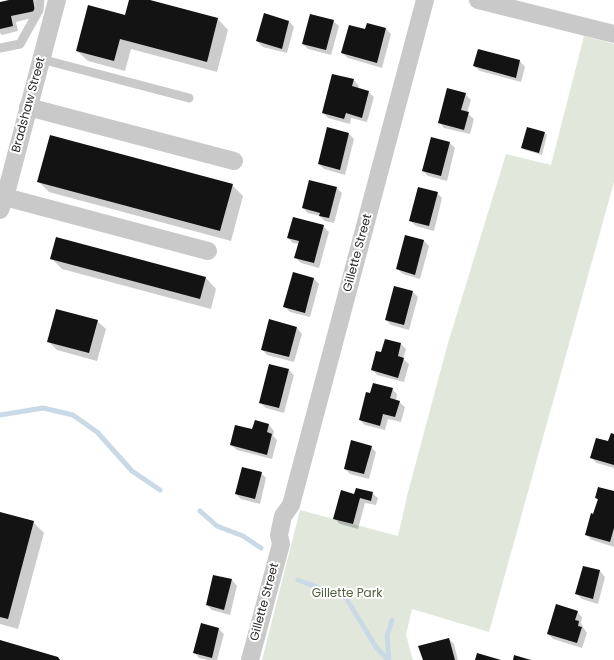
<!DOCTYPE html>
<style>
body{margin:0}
canvas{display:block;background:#fff}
</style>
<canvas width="614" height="660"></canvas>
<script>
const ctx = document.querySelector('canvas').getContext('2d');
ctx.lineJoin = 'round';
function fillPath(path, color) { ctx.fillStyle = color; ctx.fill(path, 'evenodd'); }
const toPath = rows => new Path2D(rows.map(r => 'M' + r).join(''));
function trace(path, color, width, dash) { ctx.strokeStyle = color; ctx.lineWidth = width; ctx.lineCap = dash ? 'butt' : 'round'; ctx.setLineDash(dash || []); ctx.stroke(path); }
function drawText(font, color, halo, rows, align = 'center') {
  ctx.font = font + ' Poppins,sans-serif'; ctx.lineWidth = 4; ctx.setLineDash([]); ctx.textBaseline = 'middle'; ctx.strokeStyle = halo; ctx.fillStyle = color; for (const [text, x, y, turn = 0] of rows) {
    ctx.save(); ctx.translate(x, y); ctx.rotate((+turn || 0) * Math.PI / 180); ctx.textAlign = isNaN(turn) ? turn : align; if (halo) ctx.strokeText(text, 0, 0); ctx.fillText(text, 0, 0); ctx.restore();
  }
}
const green = toPath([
 [584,36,614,44,614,182,489,632,412,609,406,635,413,660,262,660,300,510,398,536,408,492,448,343,506,154,551,165]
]);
const shadow = toPath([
 [14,0,35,0,40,16,16,22,18,31,2,35,0,33,0,3],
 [130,0,146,0,218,19,228,30,217,72,131,49,125,71,88,61,77,51,126,17],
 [289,21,294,27,287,53,263,47,257,41],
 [333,21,339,26,331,55,308,49,303,44],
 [386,29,391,34,382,68,348,58,342,53],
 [479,50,520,61,525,67,521,82,480,71,474,66],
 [354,80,359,86,358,89,368,92,374,97,367,122,351,118,350,124,328,118,323,113],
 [465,94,471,100,467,113,474,119,470,134,444,128,439,122],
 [544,133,547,135,542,155,525,150,522,148],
 [349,134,354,139,345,175,324,169,319,164],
 [450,143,455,148,447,181,428,176,423,171],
 [38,181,232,185,243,196,231,241,49,192],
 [336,188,342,193,334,223,325,221,320,216,308,213,303,208],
 [437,193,442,198,434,231,416,226,410,221],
 [323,226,329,232,319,268,301,263,295,257,299,244,293,243,288,238],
 [406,236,424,241,429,246,420,279,403,274,397,269],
 [51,258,206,278,216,289,211,309,62,269],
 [294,273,314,279,319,284,310,317,290,312,284,306],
 [413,292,418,297,409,330,391,325,386,320],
 [97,321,106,329,97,361,57,350,49,342],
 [270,321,297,328,302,334,294,362,267,355,262,349],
 [401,344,406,349,403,359,409,364,404,382,377,375,372,369],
 [270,365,289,370,294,375,284,413,266,408,260,403],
 [392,389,397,394,396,401,399,402,405,407,401,422,388,419,385,430,365,425,360,420,371,394],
 [256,422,269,425,274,431,273,436,277,440,272,459,237,450,231,445,253,430],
 [614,435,614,468,597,463,591,458,609,442],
 [371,447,376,452,369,479,350,474,345,469],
 [261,473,266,478,260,504,241,499,236,494],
 [614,492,614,547,592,540,586,535,598,500,596,498],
 [372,493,378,498,376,505,365,503,358,529,340,524,335,519,355,495],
 [0,513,33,522,44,533,18,629,0,624],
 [584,567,600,571,605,577,598,604,582,599,577,594],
 [232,580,237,586,230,615,212,610,207,605],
 [577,612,582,617,581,624,587,633,582,648,553,639,548,634],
 [219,629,224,634,217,660,208,660,199,658,194,652],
 [449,639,454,644,458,660,424,660]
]);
const stream = toPath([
 [0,415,43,408,73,415,97,432,132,471,160,490],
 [200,511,217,526,243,536,261,548],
 [298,580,346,598,376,647,388,660],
 [389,660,387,636,392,620]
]);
const building = toPath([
 [9,0,33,0,35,11,11,16,13,26,0,29,0,2],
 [129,0,150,0,218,18,207,62,120,39,114,61,76,51,88,5,125,15],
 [264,13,289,21,282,49,256,41],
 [310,14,334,20,326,50,302,44],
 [367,23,386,28,377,63,341,53,349,25,365,29],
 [478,49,520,60,516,78,473,66],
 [332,74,354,79,352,86,369,91,362,118,346,113,344,119,322,113],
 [447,88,466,93,461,110,469,112,464,130,438,123],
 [327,127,349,133,340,170,318,164],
 [527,127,545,132,539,153,521,148],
 [50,135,233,184,220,231,37,182],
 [431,137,450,142,441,176,422,171],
 [309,180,337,187,329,218,319,216,320,213,302,208],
 [418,187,438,192,429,226,409,221],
 [293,217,324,225,314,263,294,258,299,241,287,238],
 [405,235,424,240,415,275,396,269],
 [56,237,206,277,200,299,50,259],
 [293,272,314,278,305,313,283,307],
 [394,286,413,291,404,325,385,320],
 [56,309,98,320,89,353,47,342],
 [269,319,297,327,289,357,261,350],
 [385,339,401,343,398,356,404,358,398,378,371,370,376,351,381,352],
 [269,364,289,369,279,408,259,403],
 [373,383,393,388,390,398,400,401,395,417,383,414,380,426,359,420,366,392,370,393],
 [255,420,269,424,267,432,272,434,267,455,230,445,235,425,252,429],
 [611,433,614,434,614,465,590,458,596,438,608,441],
 [351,440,372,446,364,474,344,469],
 [242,467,262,472,255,499,235,494],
 [598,487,614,491,614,528,610,542,585,535,591,513,593,514,598,499,595,498],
 [356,488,373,492,371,501,360,498,353,524,333,519,341,490,354,494],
 [0,512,34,521,8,619,0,617],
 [583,566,600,570,593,599,575,594],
 [213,575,232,579,224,610,206,605],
 [556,604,578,611,575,620,579,621,578,626,582,627,577,643,547,634],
 [201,623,219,628,212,658,193,653],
 [449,638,455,660,423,660,418,646],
 [0,640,58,657,60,660,0,660],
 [477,653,501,660,475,660],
 [514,655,531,660,513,660]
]);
const lane = toPath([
 [0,48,20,44,39,10,40,0],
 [41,59,189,98]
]);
const street = toPath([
 [478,0,614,34],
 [28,107,234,161],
 [5,197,208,251],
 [0,210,5,197,57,0],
 [250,660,281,544,279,535,283,516,291,505,425,0]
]);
const streetNames = [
 ["Bradshaw Street",29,105,-75],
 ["Gillette Street",358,253,-75],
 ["Gillette Street",265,602,-75]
];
const parkNames = [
 ["Gillette Park",347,594]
];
fillPath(green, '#e1e8db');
fillPath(shadow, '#0003');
trace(stream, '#c9dae6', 5);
fillPath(building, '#131313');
trace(lane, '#c9c9c9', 9);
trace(street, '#c9c9c9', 18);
drawText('12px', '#2c2c2c', '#fff', streetNames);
drawText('12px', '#4f613f', '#fff', parkNames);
</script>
